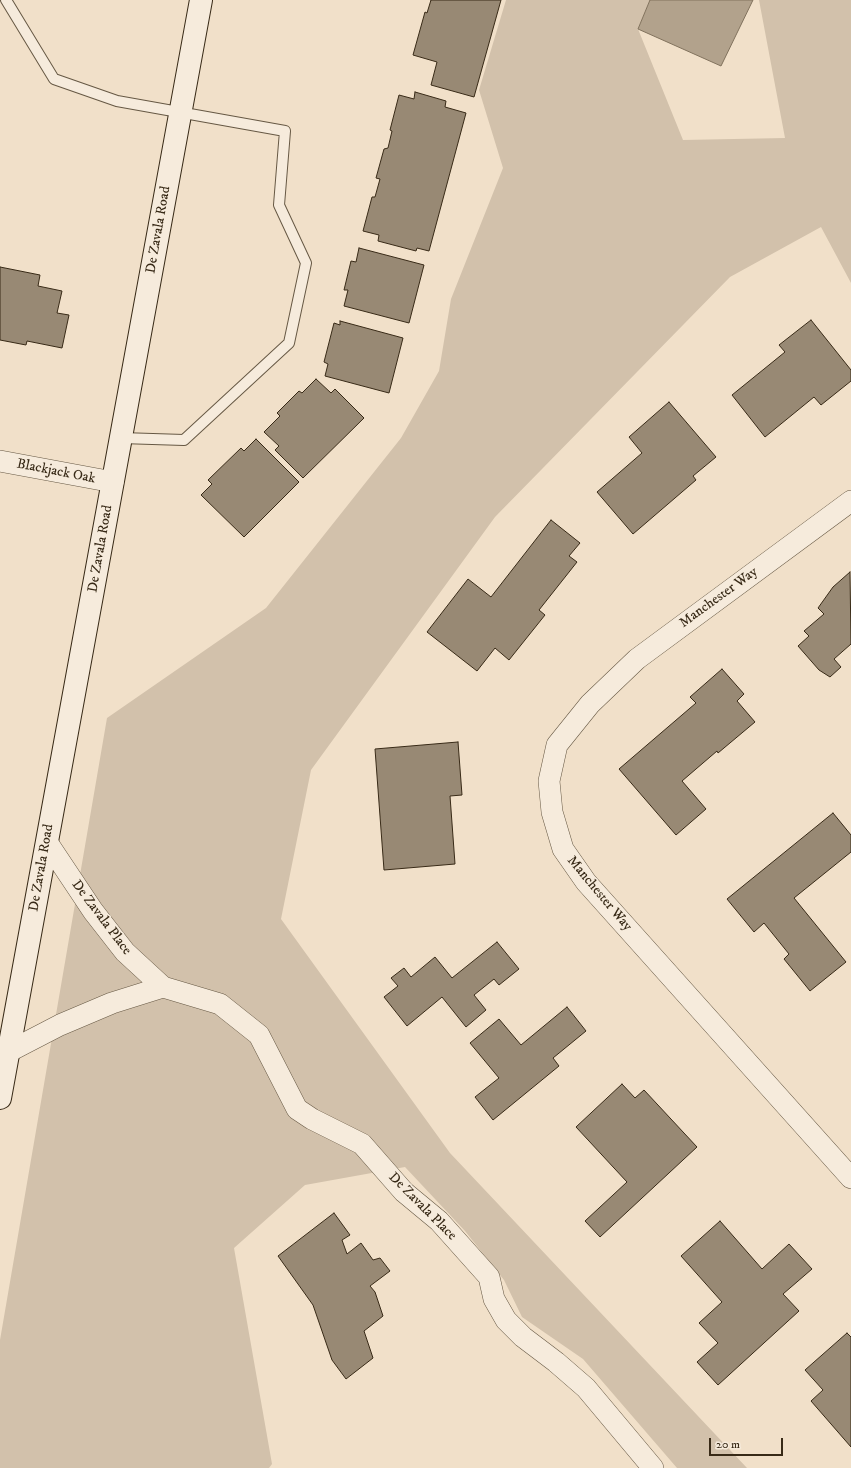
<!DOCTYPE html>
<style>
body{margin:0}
#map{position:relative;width:851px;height:1468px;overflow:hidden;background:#f1e0c9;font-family:"IM FELL DW Pica",serif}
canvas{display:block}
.scale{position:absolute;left:709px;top:1438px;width:74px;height:18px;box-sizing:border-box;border:2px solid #382a17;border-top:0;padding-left:5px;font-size:12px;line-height:14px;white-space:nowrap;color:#382a17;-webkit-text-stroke:3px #f6ebdc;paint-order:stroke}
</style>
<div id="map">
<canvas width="851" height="1468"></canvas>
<div class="scale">20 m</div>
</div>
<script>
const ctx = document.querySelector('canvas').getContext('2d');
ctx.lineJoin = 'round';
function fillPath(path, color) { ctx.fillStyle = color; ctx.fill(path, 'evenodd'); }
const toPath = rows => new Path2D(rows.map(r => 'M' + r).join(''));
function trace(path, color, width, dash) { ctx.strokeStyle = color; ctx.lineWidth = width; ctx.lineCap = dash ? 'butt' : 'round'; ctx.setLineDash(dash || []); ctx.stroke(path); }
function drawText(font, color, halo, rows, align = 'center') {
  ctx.font = font + ' "IM FELL DW Pica",serif'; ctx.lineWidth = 3; ctx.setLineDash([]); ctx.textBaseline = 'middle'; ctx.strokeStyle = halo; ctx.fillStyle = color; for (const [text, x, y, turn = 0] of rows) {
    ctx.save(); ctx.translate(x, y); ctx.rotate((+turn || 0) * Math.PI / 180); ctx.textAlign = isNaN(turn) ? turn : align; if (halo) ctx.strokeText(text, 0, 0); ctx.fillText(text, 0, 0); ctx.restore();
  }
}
const green = toPath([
 [506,0,650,0,638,29,683,140,785,138,759,0,851,0,851,283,821,227,730,277,495,517,311,770,281,919,450,1153,747,1468,677,1468,583,1359,522,1317,504,1280,465,1231,405,1167,305,1185,234,1248,272,1464,269,1468,0,1468,0,1340,107,718,266,608,401,438,439,371,451,299,503,168,479,90]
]);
const water = toPath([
 [650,0,753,0,721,66,638,29,650,0]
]);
const building = toPath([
 [431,0,501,0,474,97,431,85,437,62,413,55,425,12,427,13,431,0],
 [415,92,446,101,445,107,466,113,429,251,417,248,416,251,378,241,379,235,363,231,372,197,375,197,380,179,376,178,384,149,388,148,392,131,390,130,399,95,414,99,415,92],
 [359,248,424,265,409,323,344,306,348,290,344,290,351,261,356,262,359,248],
 [0,267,40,275,38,286,62,291,57,313,69,315,62,348,27,341,26,345,0,340,0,267],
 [811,320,851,370,851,381,821,405,814,397,765,437,732,395,785,352,779,345,811,320],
 [340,321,403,338,389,393,325,376,328,364,324,362,334,323,340,325,340,321],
 [316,379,331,393,335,389,364,418,303,478,275,450,279,446,264,432,280,416,277,413,299,391,302,393,316,379],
 [669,402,716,457,693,476,696,480,633,534,597,492,642,453,629,437,669,402],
 [256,439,299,482,244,537,201,495,212,484,208,480,241,448,244,451,256,439],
 [551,520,580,543,569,556,577,562,539,610,545,615,509,660,495,648,477,671,427,632,468,579,491,597,551,520],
 [850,572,851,644,834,659,841,667,830,677,819,670,798,646,809,636,804,631,824,614,818,608,833,587,850,572],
 [722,669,744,694,737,701,755,722,718,753,717,751,682,781,706,809,676,835,619,769,696,703,690,697,722,669],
 [458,742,462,795,450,796,455,864,384,870,375,749,458,742],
 [833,813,851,835,851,852,794,898,846,962,810,991,784,959,789,954,764,923,754,932,727,899,833,813],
 [497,942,519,969,499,985,494,979,474,995,486,1010,466,1027,442,997,407,1026,384,997,398,986,391,978,404,968,411,977,435,957,452,978,497,942],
 [567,1007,586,1031,553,1058,559,1066,493,1120,475,1097,499,1078,470,1043,499,1019,521,1045,567,1007],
 [622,1084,635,1098,644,1090,697,1147,600,1237,585,1221,627,1182,576,1127,622,1084],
 [334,1213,350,1235,342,1240,347,1254,361,1243,373,1260,380,1258,390,1271,370,1286,375,1292,383,1316,364,1331,373,1358,346,1379,332,1360,313,1305,278,1256,334,1213],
 [720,1221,762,1269,789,1244,812,1269,783,1294,799,1311,718,1385,697,1362,718,1343,699,1323,722,1302,681,1256,720,1221],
 [847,1333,851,1337,851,1447,811,1401,823,1390,805,1370,847,1333]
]);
const service = toPath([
 [6,0,54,79,117,101,285,131,279,205,306,263,289,343,184,440,121,438]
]);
const minor = toPath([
 [0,461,113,482],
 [851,501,637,659,590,704,557,745,549,781,552,812,563,849,586,882,851,1178],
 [47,842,93,911,125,952,163,987,220,1004,259,1035,297,1109,312,1119,362,1144,404,1192,439,1221,489,1277,494,1299,506,1320,523,1337,556,1362,586,1388,653,1468],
 [8,1052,60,1025,112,1003,163,987]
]);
const secondary = toPath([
 [0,1098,201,0]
]);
const streetNames = [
 ["De Zavala Road",159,230,-80],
 ["Blackjack Oak",56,472,11],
 ["De Zavala Road",101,549,-80],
 ["Manchester Way",719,598,-36],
 ["De Zavala Road",42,868,-80],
 ["Manchester Way",599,894,50],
 ["De Zavala Place",101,918,53],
 ["De Zavala Place",422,1207,45]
];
fillPath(green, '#d2c1ab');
fillPath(water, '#b2a28c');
trace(water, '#81725d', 1);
fillPath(building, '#988974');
trace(building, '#382a17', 1);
trace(service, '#665844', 12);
trace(minor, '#665844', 22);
trace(secondary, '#382a17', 24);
trace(service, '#f6ebdc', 10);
trace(minor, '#f6ebdc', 21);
trace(secondary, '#f6ebdc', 22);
drawText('14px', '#382a17', '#f6ebdc', streetNames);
</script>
